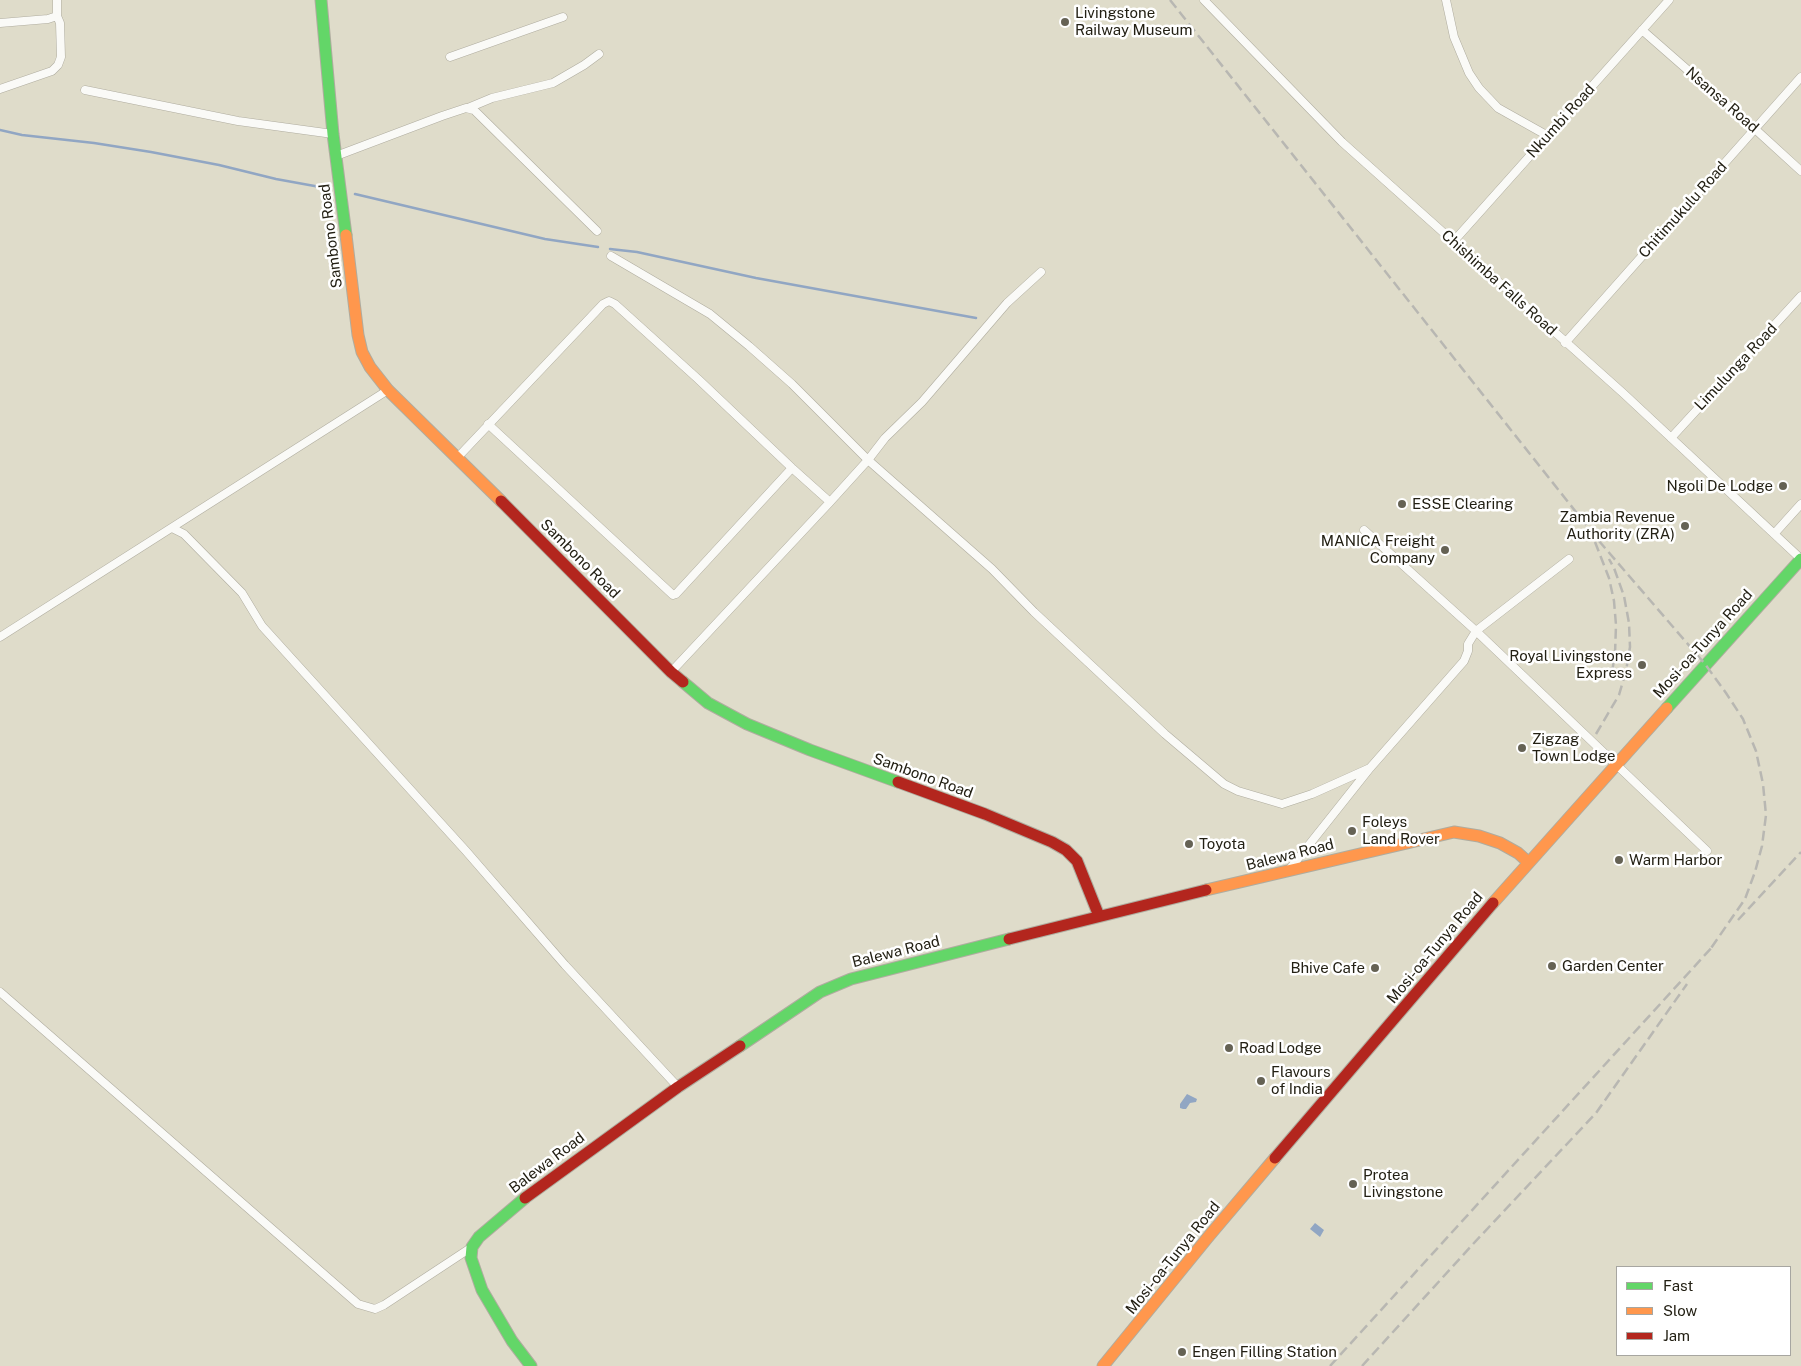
<!DOCTYPE html>
<style>
body{margin:0}
#map{position:relative;width:1801px;height:1366px;overflow:hidden;background:#dfdcca;font-family:"Public Sans",sans-serif}
canvas{display:block}
.legend{position:absolute;left:1616px;top:1266px;width:175px;height:90px;box-sizing:border-box;background:#fff;border:1px solid #a7a6a1;margin:0;padding:6px 9px;list-style:none;font-size:15px;color:#232014}
.legend li{display:flex;align-items:center;gap:10px;height:25px}
.legend b{width:25px;border:1px solid #a7a6a1}
</style>
<div id="map">
<canvas width="1801" height="1366"></canvas>
<ul class="legend">
<li><b style="height:6px;background:#63d668"></b>Fast</li>
<li><b style="height:6px;background:#ff974d"></b>Slow</li>
<li><b style="height:6px;background:#b3261e"></b>Jam</li>
</ul>
</div>
<script>
const ctx = document.querySelector('canvas').getContext('2d');
ctx.lineJoin = 'round';
function fillPath(path, color) { ctx.fillStyle = color; ctx.fill(path, 'evenodd'); }
const toPath = rows => new Path2D(rows.map(r => 'M' + r).join(''));
function trace(path, color, width, dash) { ctx.strokeStyle = color; ctx.lineWidth = width; ctx.lineCap = dash ? 'butt' : 'round'; ctx.setLineDash(dash || []); ctx.stroke(path); }
function drawText(font, color, halo, rows, align = 'center') {
  ctx.font = font + ' "Public Sans",sans-serif'; ctx.lineWidth = 5; ctx.setLineDash([]); ctx.textBaseline = 'middle'; ctx.strokeStyle = halo; ctx.fillStyle = color; for (const [text, x, y, turn = 0] of rows) {
    ctx.save(); ctx.translate(x, y); ctx.rotate((+turn || 0) * Math.PI / 180); ctx.textAlign = isNaN(turn) ? turn : align; if (halo) ctx.strokeText(text, 0, 0); ctx.fillText(text, 0, 0); ctx.restore();
  }
}
const water = toPath([
 [1187,1094,1197,1099,1196,1102,1190,1103,1186,1109,1183,1109,1180,1108,1180,1104],
 [1315,1223,1324,1230,1320,1237,1310,1229]
]);
const stream = toPath([
 [0,130,22,135,94,143,151,152,219,165,276,179,331,189],
 [355,194,545,239,598,247],
 [610,249,637,252,756,278,976,318]
]);
const street = toPath([
 [1204,0,1342,142,1623,393,1801,559],
 [1446,0,1454,37,1469,73,1479,88,1498,108,1548,136],
 [0,23,48,19,57,16,57,0],
 [1642,30,1755,129,1801,171],
 [450,57,563,17],
 [0,89,52,71,58,65,61,57,60,23,57,16],
 [85,90,238,121,333,134],
 [468,108,492,98,553,83,584,65,599,54],
 [336,156,442,116,466,108,474,110,597,231],
 [1453,242,1669,0],
 [611,256,710,314,749,346,792,384,868,460,992,569,1034,612,1165,734,1224,784,1238,791,1282,804,1312,794,1370,768],
 [1565,343,1801,77],
 [488,424,673,595,676,594,792,468],
 [1671,438,1801,296],
 [458,457,603,304,609,301,615,304,698,379,792,468,830,502],
 [172,528,184,534,242,593,262,626,466,851,565,965,678,1087],
 [1364,530,1476,631,1707,851],
 [1774,534,1801,504],
 [0,637,388,390],
 [671,672,830,502,868,460,885,438,922,402,1007,303,1041,272],
 [1289,870,1370,768,1464,661,1468,651,1468,644,1476,631,1569,559],
 [0,992,358,1304,375,1309,384,1305,472,1247]
]);
const fast = toPath([
 [321,0,333,134,346,235],
 [683,682,708,703,747,724,810,750,898,782],
 [1667,708,1801,559],
 [740,1046,820,992,851,979,1009,939],
 [525,1198,479,1237,472,1247,471,1258,482,1290,512,1341,531,1366]
]);
const slow = toPath([
 [346,235,358,335,362,352,370,367,388,390,501,501],
 [1206,890,1454,832,1479,836,1500,843,1518,853,1528,862],
 [1493,903,1667,708],
 [1103,1366,1209,1236,1275,1158]
]);
const jam = toPath([
 [501,501,671,672,683,682],
 [898,782,985,814,1052,842,1066,850,1077,861,1099,916],
 [1009,939,1206,890],
 [1275,1158,1493,903],
 [525,1198,678,1087,740,1046]
]);
const rail = toPath([
 [1170,0,1599,541,1705,664,1726,693,1743,719,1756,751,1763,784,1766,815,1762,846,1755,872,1745,899,1709,951],
 [1595,542,1609,578,1614,601,1616,625,1615,654,1611,678],
 [1596,734,1619,695,1626,671,1630,647,1629,623,1624,596,1614,568,1609,559],
 [1738,920,1801,852],
 [1330,1366,1714,945],
 [1362,1366,1474,1243,1596,1113,1687,984]
]);
const markers = [
 [1065,22,5,"#656254"],
 [1783,486,5,"#656254"],
 [1402,504,5,"#656254"],
 [1685,526,5,"#656254"],
 [1445,550,5,"#656254"],
 [1642,665,5,"#656254"],
 [1522,748,5,"#656254"],
 [1352,831,5,"#656254"],
 [1189,844,5,"#656254"],
 [1619,860,5,"#656254"],
 [1552,966,5,"#656254"],
 [1375,968,5,"#656254"],
 [1229,1048,5,"#656254"],
 [1261,1081,5,"#656254"],
 [1353,1184,5,"#656254"],
 [1182,1352,5,"#656254"]
];
const poiNames = [
 ["Livingstone",1075,13],
 ["Railway Museum",1075,30],
 ["Ngoli De Lodge",1773,486,"right"],
 ["ESSE Clearing",1412,504],
 ["Zambia Revenue",1675,517,"right"],
 ["Authority (ZRA)",1675,534,"right"],
 ["MANICA Freight",1435,541,"right"],
 ["Company",1435,558,"right"],
 ["Royal Livingstone",1632,656,"right"],
 ["Express",1632,673,"right"],
 ["Zigzag",1532,739],
 ["Town Lodge",1532,756],
 ["Foleys",1362,822],
 ["Land Rover",1362,839],
 ["Toyota",1199,844],
 ["Warm Harbor",1629,860],
 ["Garden Center",1562,966],
 ["Bhive Cafe",1365,968,"right"],
 ["Road Lodge",1239,1048],
 ["Flavours",1271,1072],
 ["of India",1271,1089],
 ["Protea",1363,1175],
 ["Livingstone",1363,1192],
 ["Engen Filling Station",1192,1352]
];
const streetNames = [
 ["Nsansa Road",1722,100,41],
 ["Nkumbi Road",1561,121,-48],
 ["Chitimukulu Road",1683,210,-48],
 ["Sambono Road",331,236,-97],
 ["Chishimba Falls Road",1499,283,42],
 ["Limulunga Road",1736,367,-47],
 ["Sambono Road",580,559,45],
 ["Mosi-oa-Tunya Road",1703,644,-48],
 ["Sambono Road",923,776,20],
 ["Balewa Road",1290,855,-14],
 ["Mosi-oa-Tunya Road",1435,948,-50],
 ["Balewa Road",896,952,-14],
 ["Balewa Road",547,1163,-37],
 ["Mosi-oa-Tunya Road",1173,1258,-51]
];
fillPath(water, '#91a6c3');
trace(stream, '#91a6c3', 2.5);
trace(street, '#afac9f', 9);
trace(fast, '#afac9f', 13);
trace(slow, '#afac9f', 13);
trace(jam, '#afac9f', 13);
trace(street, '#fafaf7', 8);
trace(fast, '#63d668', 11);
trace(slow, '#ff974d', 11);
trace(jam, '#b3261e', 11);
trace(rail, '#b8b7b2', 2.5, [10, 5]);
for (const [x, y, r, color] of markers) { const dot = new Path2D(); dot.arc(x, y, r, 0, 2 * Math.PI); ctx.fillStyle = color; ctx.fill(dot); trace(dot, '#fff', 2); }
drawText('15px', '#232014', '#fff', poiNames, 'left');
drawText('15px', '#232014', '#fff', streetNames);
</script>
